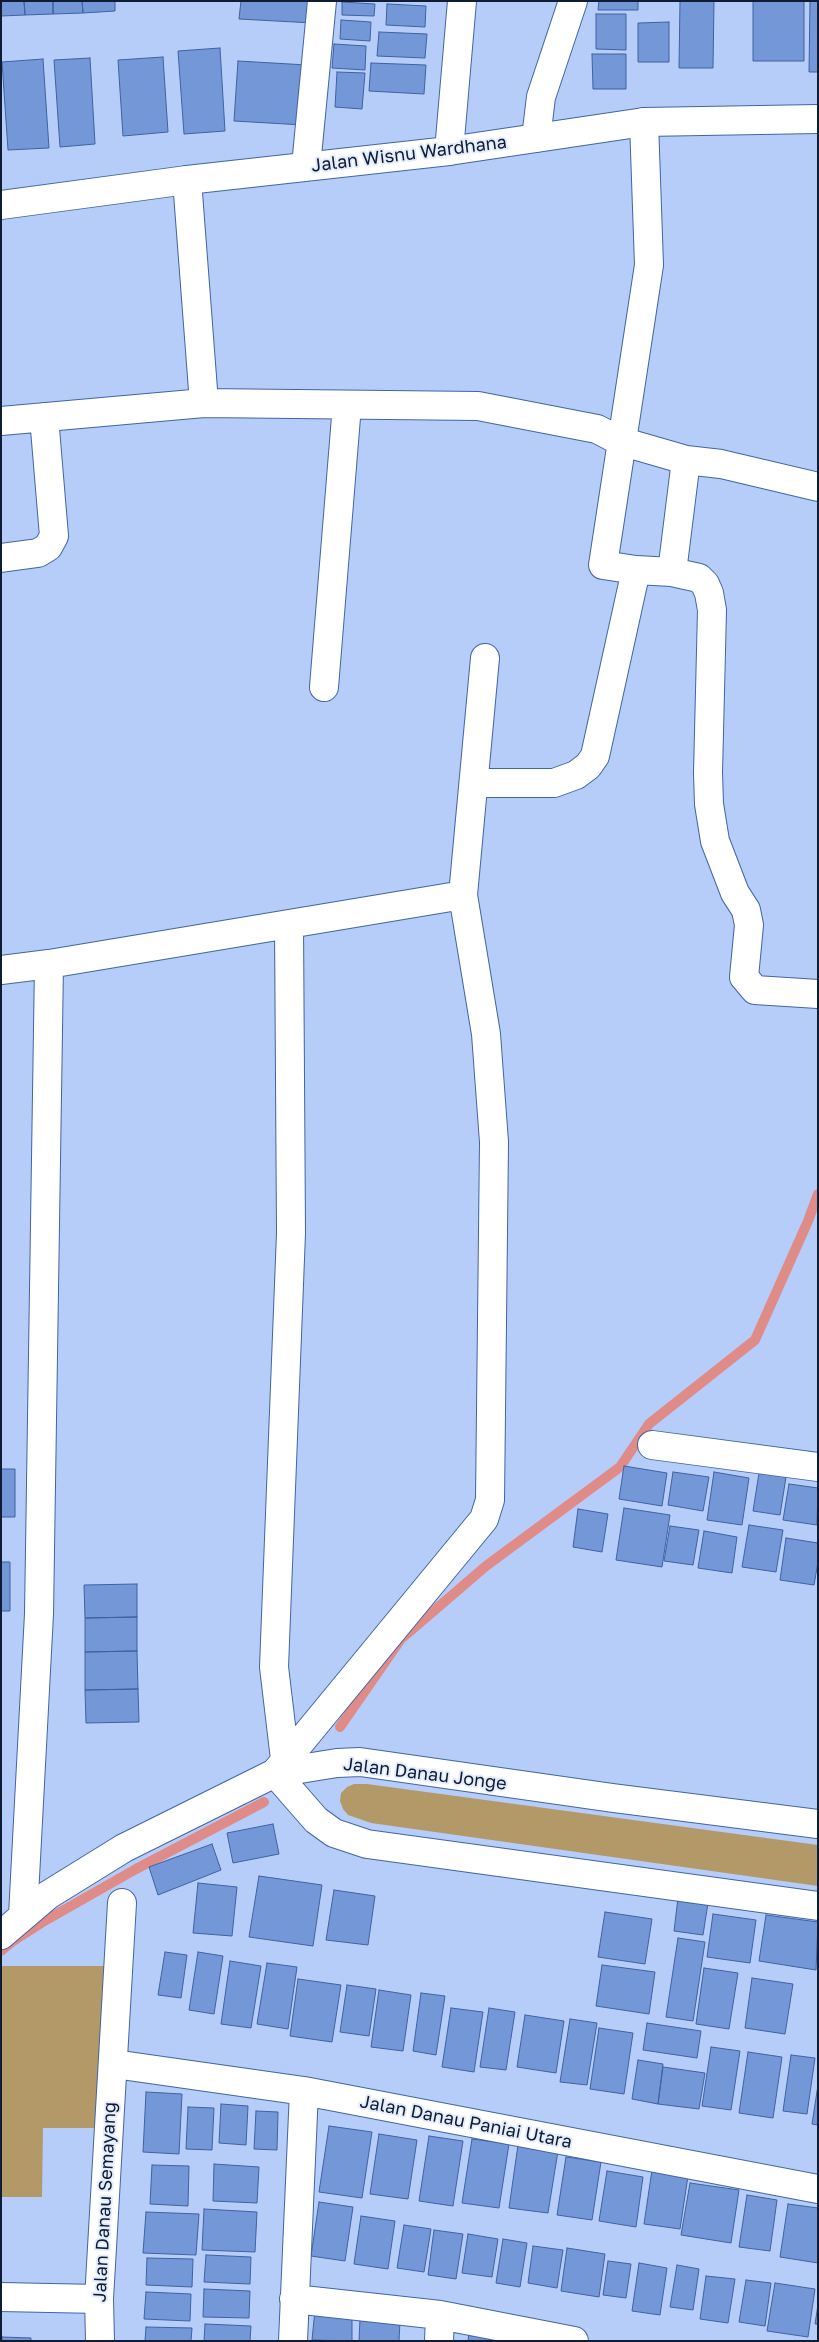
<!DOCTYPE html>
<style>
body{margin:0}
#map{position:relative;width:819px;height:2342px;overflow:hidden;background:#b5cdf8;font-family:"Golos Text",sans-serif}
canvas{display:block}
.frame{position:absolute;inset:0;border:2px solid #0f1c36;pointer-events:none}
</style>
<div id="map">
<canvas width="819" height="2342"></canvas>
<div class="frame"></div>
</div>
<script>
const ctx = document.querySelector('canvas').getContext('2d');
ctx.lineJoin = 'round';
function fillPath(path, color) { ctx.fillStyle = color; ctx.fill(path, 'evenodd'); }
const toPath = rows => new Path2D(rows.map(r => 'M' + r).join(''));
function trace(path, color, width, dash) { ctx.strokeStyle = color; ctx.lineWidth = width; ctx.lineCap = dash ? 'butt' : 'round'; ctx.setLineDash(dash || []); ctx.stroke(path); }
function drawText(font, color, halo, rows, align = 'center') {
  ctx.font = font + ' "Golos Text",sans-serif'; ctx.lineWidth = 4; ctx.setLineDash([]); ctx.textBaseline = 'middle'; ctx.strokeStyle = halo; ctx.fillStyle = color; for (const [text, x, y, turn = 0] of rows) {
    ctx.save(); ctx.translate(x, y); ctx.rotate((+turn || 0) * Math.PI / 180); ctx.textAlign = isNaN(turn) ? turn : align; if (halo) ctx.strokeText(text, 0, 0); ctx.fillText(text, 0, 0); ctx.restore();
  }
}
const green = toPath([
 [354,1784,367,1784,818,1845,818,1886,371,1823,348,1815,343,1809,340,1801,341,1793,347,1787],
 [1,1966,107,1966,97,2128,43,2128,42,2197,1,2197]
]);
const stream = toPath([
 [340,1727,401,1639,486,1566,620,1467,649,1424,755,1340,808,1221,818,1194],
 [1,1951,13,1941,41,1923,136,1869,264,1802]
]);
const building = toPath([
 [1,1,24,1,25,15,1,16,1,1],
 [24,1,53,1,53,14,25,15,24,1],
 [53,1,82,1,83,13,53,14,53,1],
 [82,1,115,1,115,11,83,13,82,1],
 [241,1,315,1,313,23,239,19,241,1],
 [599,1,638,1,638,10,598,10,599,1],
 [680,1,714,1,713,68,679,68,680,1],
 [753,1,804,1,804,61,753,61,753,1],
 [810,1,818,1,818,72,809,72,810,1],
 [342,2,375,4,374,16,342,15,342,2],
 [387,4,426,6,425,27,386,25,387,4],
 [596,14,626,14,626,50,596,49,596,14],
 [341,20,371,22,370,41,340,39,341,20],
 [669,22,669,62,638,62,638,23,669,22],
 [379,32,427,34,425,58,377,56,379,32],
 [334,44,366,46,365,70,332,68,334,44],
 [220,48,225,131,184,134,178,51,220,48],
 [592,54,626,54,626,89,593,89,592,54],
 [163,57,168,132,123,136,118,60,163,57],
 [90,58,95,144,60,147,54,60,90,58],
 [43,59,49,148,8,150,2,62,43,59],
 [238,61,307,65,303,125,234,121,238,61],
 [371,63,426,65,424,94,369,91,371,63],
 [337,72,365,73,362,109,335,107,337,72],
 [624,1466,667,1473,662,1506,619,1499,624,1466],
 [1,1469,15,1469,15,1517,1,1517,1,1469],
 [673,1472,709,1477,703,1511,668,1505,673,1472],
 [714,1472,749,1478,742,1525,707,1520,714,1472],
 [759,1473,786,1477,780,1515,753,1511,759,1473],
 [789,1484,818,1488,817,1525,783,1520,789,1484],
 [624,1508,670,1515,662,1567,616,1560,624,1508],
 [578,1509,608,1514,602,1552,573,1547,578,1509],
 [749,1525,783,1530,776,1572,742,1567,749,1525],
 [670,1526,699,1530,693,1565,664,1561,670,1526],
 [704,1531,737,1537,732,1573,698,1568,704,1531],
 [786,1538,818,1543,818,1562,814,1585,780,1580,786,1538],
 [1,1562,10,1562,10,1611,1,1611,1,1562],
 [137,1584,137,1617,85,1618,84,1585,137,1584],
 [137,1617,137,1651,85,1652,85,1618,137,1617],
 [137,1651,138,1689,85,1690,85,1652,137,1651],
 [138,1689,139,1722,86,1723,85,1690,138,1689],
 [273,1824,279,1854,233,1863,227,1833,273,1824],
 [212,1844,221,1870,158,1895,149,1867,212,1844],
 [259,1876,322,1885,313,1946,249,1937,259,1876],
 [198,1883,237,1887,232,1936,193,1933,198,1883],
 [334,1890,375,1896,368,1945,326,1940,334,1890],
 [678,1898,708,1903,703,1935,674,1931,678,1898],
 [605,1912,652,1919,645,1964,598,1957,605,1912],
 [713,1914,756,1920,750,1963,707,1957,713,1914],
 [766,1915,818,1922,816,1970,759,1961,766,1915],
 [678,1938,705,1942,693,2021,666,2017,678,1938],
 [165,1952,187,1955,181,1998,158,1995,165,1952],
 [198,1952,223,1956,214,2014,189,2010,198,1952],
 [230,1961,261,1966,251,2028,221,2024,230,1961],
 [267,1963,297,1967,288,2029,257,2024,267,1963],
 [602,1965,655,1972,649,2014,596,2006,602,1965],
 [704,1968,738,1973,729,2029,696,2024,704,1968],
 [752,1978,793,1984,785,2034,745,2028,752,1978],
 [298,1979,341,1985,332,2042,290,2036,298,1979],
 [347,1985,376,1989,369,2036,340,2032,347,1985],
 [379,1990,411,1995,403,2051,371,2047,379,1990],
 [421,1993,445,1996,436,2055,413,2051,421,1993],
 [451,2008,483,2012,474,2072,442,2067,451,2008],
 [489,2008,515,2012,506,2070,480,2067,489,2008],
 [525,2015,564,2021,556,2073,517,2067,525,2015],
 [570,2019,597,2023,587,2085,560,2082,570,2019],
 [647,2023,701,2031,697,2058,643,2050,647,2023],
 [599,2028,633,2033,624,2094,590,2089,599,2028],
 [711,2047,740,2051,731,2110,702,2106,711,2047],
 [748,2052,782,2057,773,2118,739,2113,748,2052],
 [791,2055,815,2058,807,2114,783,2111,791,2055],
 [638,2060,663,2064,658,2104,632,2099,638,2060],
 [663,2067,705,2073,699,2109,658,2104,663,2067],
 [818,2085,818,2125,812,2124,818,2085],
 [146,2092,182,2094,179,2154,143,2152,146,2092],
 [221,2104,248,2106,246,2145,219,2143,221,2104],
 [188,2107,214,2108,212,2150,186,2149,188,2107],
 [256,2111,278,2112,277,2150,254,2149,256,2111],
 [329,2126,372,2132,362,2198,319,2192,329,2126],
 [379,2134,417,2140,408,2199,370,2194,379,2134],
 [429,2136,463,2141,453,2206,419,2201,429,2136],
 [472,2139,509,2144,499,2208,462,2203,472,2139],
 [518,2145,558,2151,548,2213,509,2208,518,2145],
 [566,2157,601,2162,592,2220,557,2215,566,2157],
 [214,2164,259,2167,257,2203,213,2201,214,2164],
 [152,2165,189,2166,188,2206,150,2204,152,2165],
 [652,2170,688,2176,680,2229,644,2224,652,2170],
 [607,2171,643,2177,636,2227,599,2221,607,2171],
 [690,2183,739,2190,731,2243,681,2235,690,2183],
 [747,2195,777,2200,770,2251,739,2247,747,2195],
 [319,2202,353,2207,345,2261,311,2256,319,2202],
 [788,2204,818,2208,818,2263,780,2257,788,2204],
 [204,2209,257,2212,255,2252,202,2250,204,2209],
 [146,2212,199,2214,196,2255,143,2253,146,2212],
 [361,2216,395,2221,388,2269,354,2264,361,2216],
 [404,2225,431,2229,424,2272,397,2268,404,2225],
 [434,2230,463,2234,456,2279,428,2275,434,2230],
 [468,2234,498,2239,492,2277,462,2273,468,2234],
 [503,2239,527,2243,520,2287,496,2283,503,2239],
 [533,2246,563,2250,557,2288,528,2283,533,2246],
 [567,2248,605,2254,599,2297,561,2291,567,2248],
 [206,2255,251,2257,250,2284,204,2282,206,2255],
 [147,2258,193,2259,192,2287,146,2285,147,2258],
 [608,2261,631,2264,626,2298,603,2295,608,2261],
 [639,2263,667,2268,660,2315,632,2311,639,2263],
 [677,2265,699,2269,693,2310,670,2307,677,2265],
 [706,2276,735,2279,728,2323,700,2319,706,2276],
 [746,2280,771,2283,765,2326,739,2322,746,2280],
 [775,2283,815,2289,808,2337,767,2331,775,2283],
 [204,2289,250,2291,249,2318,203,2317,204,2289],
 [146,2292,191,2294,190,2321,144,2319,146,2292],
 [818,2305,818,2324,815,2324,818,2305],
 [315,2310,352,2314,352,2341,312,2340,315,2310],
 [360,2319,400,2321,399,2341,359,2341,360,2319],
 [205,2324,251,2326,250,2341,204,2341,205,2324],
 [146,2327,192,2328,191,2341,145,2341,146,2327],
 [469,2333,525,2341,468,2341,469,2333],
 [2,2337,31,2338,31,2341,2,2341,2,2337]
]);
const minor = toPath([
 [536,138,541,97,573,1],
 [449,151,462,1],
 [306,166,322,1],
 [187,180,204,403],
 [1,421,204,403,478,406,597,429,620,441,686,460,721,464,818,487],
 [1,558,38,553,48,547,54,536,44,417],
 [636,570,672,572,699,578,705,584,709,593,712,610,708,773,709,804,715,841,735,893,746,910,749,925,744,977,755,990,818,994],
 [672,572,686,460],
 [324,687,347,405],
 [475,783,554,783,576,775,588,766,595,756,636,570,603,565,649,265,644,122],
 [463,895,485,658],
 [1,970,49,964,463,895,486,1034,494,1142,490,1500,484,1519,275,1773,124,1848,48,1895,1,1935],
 [652,1445,818,1467],
 [285,1759,274,1667,291,1233,289,924],
 [23,1915,39,1614,49,964],
 [114,2064,304,2091,818,2189],
 [1,2297,99,2299],
 [294,2299,440,2315,574,2341],
 [100,2341,99,2299,122,1903],
 [293,2341,304,2091],
 [439,2341,440,2315]
]);
const tertiary = toPath([
 [1,205,187,180,449,151,644,122,818,119]
]);
const secondary = toPath([
 [275,1773,316,1820,334,1833,367,1844,818,1906],
 [275,1773,337,1763,360,1762,613,1798,818,1824]
]);
const streetNames = [
 ["Jalan Wisnu Wardhana",409,154,-7],
 ["Jalan Danau Jonge",425,1774,7],
 ["Jalan Danau Paniai Utara",466,2122,11],
 ["Jalan Danau Semayang",105,2202,-87]
];
fillPath(green, '#b49968');
trace(stream, '#df8b88', 10);
fillPath(building, '#7497d7');
trace(building, '#4061a1', 1);
trace(minor, '#4364a4', 30);
trace(tertiary, '#4364a4', 30);
trace(secondary, '#4364a4', 30);
trace(minor, '#fff', 28);
trace(tertiary, '#fff', 28);
trace(secondary, '#fff', 28);
drawText('18px', '#0f1c36', '#e5edfc', streetNames);
</script>
